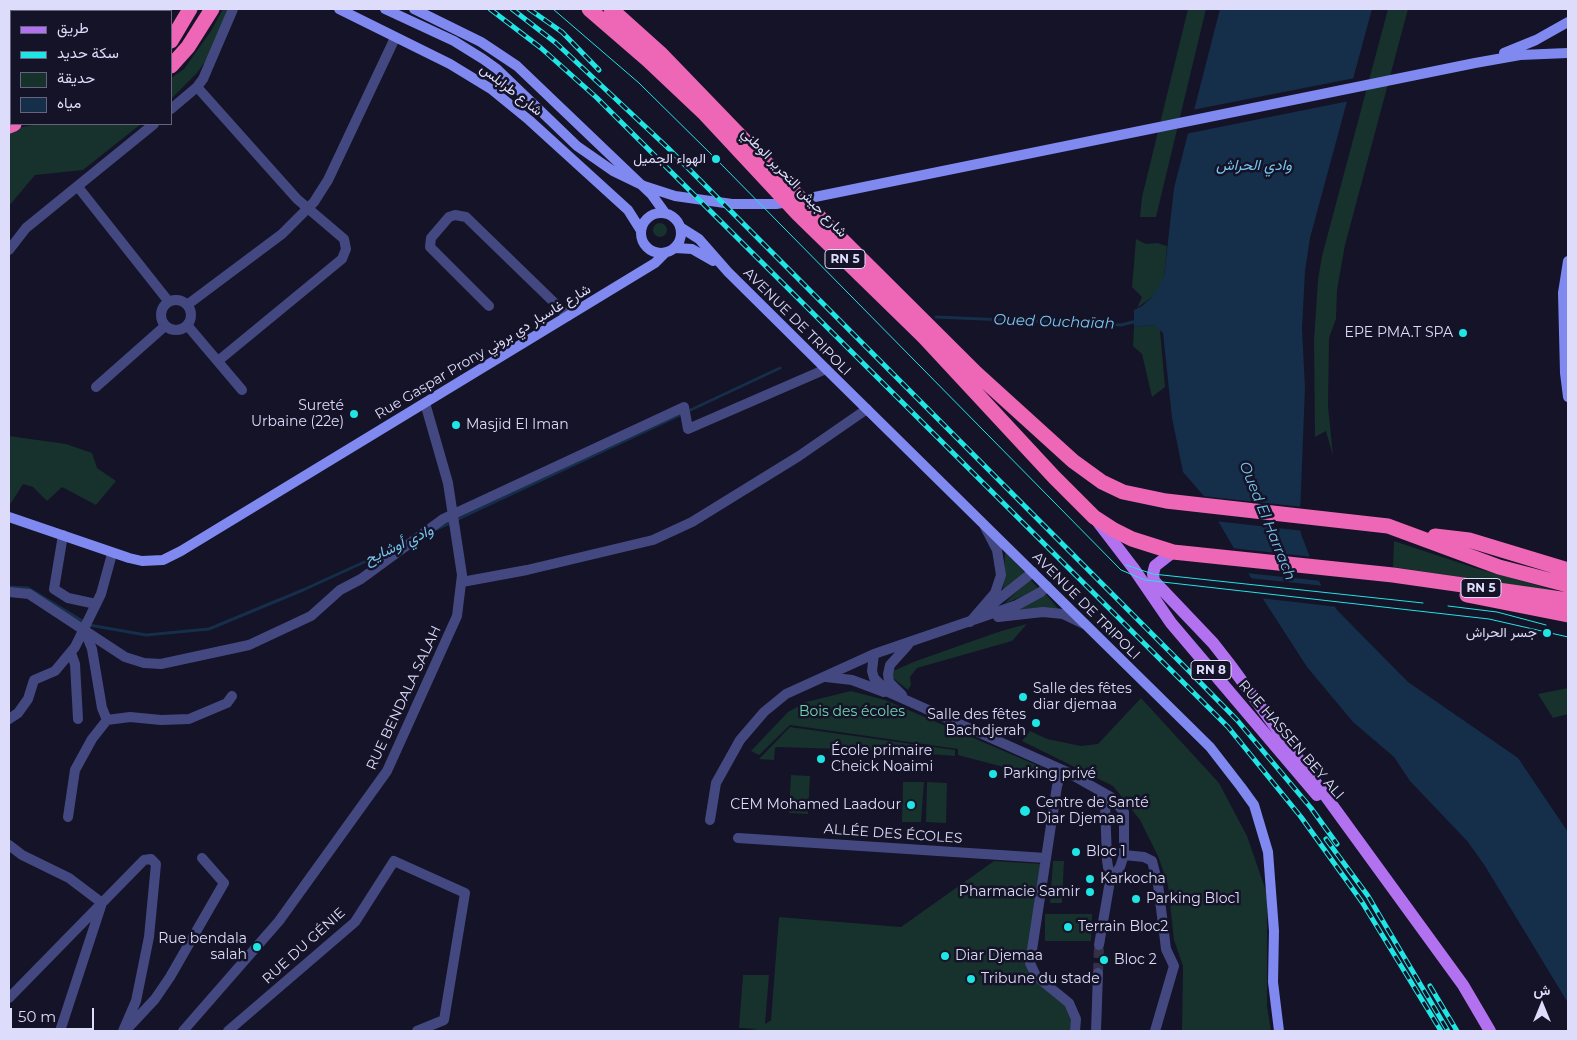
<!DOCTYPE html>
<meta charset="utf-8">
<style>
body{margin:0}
#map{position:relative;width:1577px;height:1040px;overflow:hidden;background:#141327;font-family:Montserrat,Vazirmatn,sans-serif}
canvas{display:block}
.frame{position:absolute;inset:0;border:10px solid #ddddfb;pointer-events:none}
.legend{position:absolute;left:10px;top:10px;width:162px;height:115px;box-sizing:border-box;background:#141327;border:1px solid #64647c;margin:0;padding:6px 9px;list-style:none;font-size:15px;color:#ddddfb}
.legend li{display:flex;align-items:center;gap:10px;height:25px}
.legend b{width:25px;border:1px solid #64647c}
.north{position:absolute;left:1517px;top:980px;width:50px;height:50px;-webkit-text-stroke:4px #141327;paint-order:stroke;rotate:0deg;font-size:14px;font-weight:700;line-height:20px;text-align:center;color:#ddddfb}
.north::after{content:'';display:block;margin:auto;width:18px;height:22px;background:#ddddfb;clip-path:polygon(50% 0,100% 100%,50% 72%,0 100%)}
.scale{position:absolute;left:10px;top:1008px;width:84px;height:22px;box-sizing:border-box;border:2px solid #ddddfb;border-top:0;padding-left:6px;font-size:15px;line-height:18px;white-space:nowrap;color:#ddddfb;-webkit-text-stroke:4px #141327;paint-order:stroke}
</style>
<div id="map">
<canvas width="1577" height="1040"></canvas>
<div class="frame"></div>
<ul class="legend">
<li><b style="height:6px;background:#b271ef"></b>طريق</li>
<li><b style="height:6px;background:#1fe5e4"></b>سكة حديد</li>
<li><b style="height:14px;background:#17312d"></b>حديقة</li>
<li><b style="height:14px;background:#152e49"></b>مياه</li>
</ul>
<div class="north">ش</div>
<div class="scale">50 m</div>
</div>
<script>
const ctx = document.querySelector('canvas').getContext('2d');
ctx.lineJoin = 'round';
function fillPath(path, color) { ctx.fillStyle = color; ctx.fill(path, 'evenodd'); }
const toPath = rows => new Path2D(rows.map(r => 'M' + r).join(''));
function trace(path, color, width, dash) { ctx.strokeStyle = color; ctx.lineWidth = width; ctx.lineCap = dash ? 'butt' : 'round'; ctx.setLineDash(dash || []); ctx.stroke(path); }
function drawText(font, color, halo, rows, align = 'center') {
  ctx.font = font + ' Montserrat,Vazirmatn,sans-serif'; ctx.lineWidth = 5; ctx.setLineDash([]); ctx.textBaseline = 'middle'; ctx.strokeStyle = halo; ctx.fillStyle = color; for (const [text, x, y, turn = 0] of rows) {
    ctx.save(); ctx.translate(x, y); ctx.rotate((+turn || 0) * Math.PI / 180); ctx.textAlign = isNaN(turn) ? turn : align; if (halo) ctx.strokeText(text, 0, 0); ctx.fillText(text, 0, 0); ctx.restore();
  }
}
const green = toPath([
 [223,9,228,9,209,56,197,73,171,99,171,78,184,69,211,31],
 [1188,9,1206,9,1156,217,1140,217,1142,197],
 [1388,9,1408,9,1345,245,1337,290,1336,319,1329,338,1328,406,1333,456,1326,431,1315,437,1314,341,1318,280,1322,256],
 [11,37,11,113,9,114,9,43],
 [38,124,141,124,83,170,35,175,9,206,9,133,17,128],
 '653 230a7 7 0 1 1 14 0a7 7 0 1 1-14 0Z',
 [1136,239,1146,244,1157,243,1167,246,1164,277,1161,286,1153,296,1137,308,1142,297,1132,287],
 [1154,325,1160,330,1165,387,1152,397,1142,354,1133,346,1134,327],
 [9,436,66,444,92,453,97,468,116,481,96,505,62,487,47,501,33,487,23,484,11,503,9,503],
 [1394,541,1475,568,1565,593,1393,567],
 [1005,552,1026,574,1003,592],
 [1030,579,1039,589,1004,604,1011,597],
 [1045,593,1060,611,1012,612],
 [1027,624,1012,641,917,668,910,677,911,685,908,690,893,678,893,671,916,661,1001,631],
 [1568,688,1568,714,1553,718,1538,694],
 [851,691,885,700,1048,770,1045,778,958,755,958,749,790,725,759,755,751,751,788,712,806,702],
 [1141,698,1219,783,1247,836,1267,894,1267,1006,1271,1031,1182,1031,1183,966,1174,940,1168,885,1158,856,1140,820,1113,786,1022,741,1030,731,1047,739,1081,746,1098,744],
 [790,727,955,750,955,756,876,750,777,747,775,748,774,760,759,759],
 [791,775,810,776,808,814,789,813],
 [903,782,924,782,921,822,902,822],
 [927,782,947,783,946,823,926,822],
 [994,861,1043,864,1030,970,1073,1011,1070,1031,739,1031,758,1029,739,1028,743,975,769,975,765,1024,771,1020,779,917,901,927],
 [1053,861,1064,861,1062,903,1050,903],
 [1045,914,1092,914,1091,941,1045,941]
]);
const water = toPath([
 [1220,9,1372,9,1310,238,1305,271,1302,329,1305,388,1300,515,1301,534,1320,583,1337,610,1408,682,1518,758,1568,832,1568,1003,1485,866,1468,842,1410,781,1394,757,1353,722,1307,667,1265,602,1203,495,1183,472,1172,418,1163,333,1154,325,1134,327,1134,310,1142,306,1153,296,1164,277,1174,188]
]);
const pier = toPath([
 [1355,78,1349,101,1185,134,1192,110],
 [1201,496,1303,507,1304,531,1215,521],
 [1231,548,1313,557,1322,581,1246,573],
 [1248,578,1325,586,1338,607,1260,598]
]);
const stream = toPath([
 [936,317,1121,325,1137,321],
 [437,529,780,368],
 [9,587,28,588,89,625,146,635,209,629,303,590,397,547]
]);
const streetTunnel = toPath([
 [1098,973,1099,945]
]);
const street = toPath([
 [197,87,297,199,344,239,346,249,342,259,218,361],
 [171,109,197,87,203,79,233,9],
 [78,187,169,302],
 [9,250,26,228,154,124],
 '161 315a15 15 0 1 1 30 0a15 15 0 1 1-30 0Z',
 [187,305,282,234,314,202,328,180,395,38],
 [489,306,430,247,431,238,449,217,455,215,466,217,568,316],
 [187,325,242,390],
 [96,387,165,326],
 [63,535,54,589,68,598,96,604],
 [462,582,527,570,653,540,692,522,799,456,867,409],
 [9,592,29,594,125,657,144,663,161,664,249,645,311,616,340,590,361,579,443,519,684,407,688,429,826,369],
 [985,610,1033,572],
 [998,617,1043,612,1063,614,1084,624],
 [970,622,995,593,1001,575,997,550,985,527],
 [71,653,75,664,78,719],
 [874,654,872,671,874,678,888,692,1065,771,1111,797,1124,812,1124,855,1120,867,1110,881],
 [826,677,852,680,884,692],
 [902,695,889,682,888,674,890,665,908,645],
 [9,719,18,713,28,699,34,680,55,671,75,647,101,594,112,554],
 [107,720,130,717,161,720,189,719,227,703,232,696],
 [1065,771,1060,777,1057,786,1030,963,1036,976,1069,1003,1076,1019,1075,1031],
 [1098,790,1105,803,1107,860,1110,881,1099,945],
 [68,817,75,770,92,739,107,720,102,708,92,649,84,629],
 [710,820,716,783,740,740,764,712,786,694,874,654,1017,605,1041,592,1047,586],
 [738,838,1046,858],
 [9,845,22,855,69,878,102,903,60,1031],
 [1124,855,1144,857,1152,861,1158,884,1166,949,1174,966,1155,1031],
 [9,998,144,860,151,859,156,864,149,937,136,1001,123,1031],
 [127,1029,155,999,170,977,224,883,202,858],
 [183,1031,279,921,387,771,457,616,462,575,448,483,425,403],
 [228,1031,355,922,394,861,465,893,444,1020,417,1031],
 [1096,1031,1098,973]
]);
const secondary = toPath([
 [339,9,450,64,491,89,529,120,628,210,640,229],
 [385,9,454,41,483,59,497,69,577,146,613,171,644,186,675,196,732,204,776,204,795,201,1475,63,1520,55,1568,53],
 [414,9,481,42,517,66,652,195,665,213],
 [1504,53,1536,40,1568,22],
 '641 233a20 20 0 1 1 40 0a20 20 0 1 1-40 0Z',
 [680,227,699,239,728,272,826,369,1210,747,1241,787,1254,805,1268,852,1274,931,1273,982,1279,1031],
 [675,248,692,249,713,261],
 [1568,261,1563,293,1565,373,1568,397],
 [9,517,129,558,142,561,163,560,181,551,655,263,665,253]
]);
const primary = toPath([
 [1098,522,1134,569,1171,623,1317,795],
 [1173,552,1155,566,1153,574,1154,581,1213,643,1231,666,1463,985,1490,1031]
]);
const highway = toPath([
 [35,9,36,11],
 [589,9,648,60,703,112,798,214,924,337,1054,477,1094,517,1114,530,1132,539,1173,552,1393,575,1568,600],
 [611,9,660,53,800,198,976,373,1073,461,1102,482,1123,492,1166,501,1388,526,1499,567,1568,585],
 [9,19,11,13],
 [171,41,190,9],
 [171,66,188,47,212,9],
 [9,126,14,124],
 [1435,536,1469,540,1568,570],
 [1467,595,1568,615]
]);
const tram = toPath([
 [553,9,639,83,716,159,1121,570,1145,580,1489,619,1568,637],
 [1126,565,1153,574,1423,603],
 [1448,606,1497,612,1546,625]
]);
const rail = toPath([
 [490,9,541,48,597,98,1228,727,1301,817,1362,902,1441,1031],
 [512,9,556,43,667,147,1186,668,1237,720,1311,808,1337,844],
 [529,9,562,32,599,70],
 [1326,839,1368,896,1448,1031],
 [1430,986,1457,1031]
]);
const markers = [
 [716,159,5,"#1fe5e4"],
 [1463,333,5,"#1fe5e4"],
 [354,414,5,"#1fe5e4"],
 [456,425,5,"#1fe5e4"],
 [1547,633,5,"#1fe5e4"],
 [1023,697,5,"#1fe5e4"],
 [1036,723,5,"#1fe5e4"],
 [821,759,5,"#1fe5e4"],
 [993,774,5,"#1fe5e4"],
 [911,805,5,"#1fe5e4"],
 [1025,811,6,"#1fe5e4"],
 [1076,852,5,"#1fe5e4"],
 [1090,879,5,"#1fe5e4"],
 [1090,892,5,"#1fe5e4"],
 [1136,899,5,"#1fe5e4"],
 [1068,927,5,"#1fe5e4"],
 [257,947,5,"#1fe5e4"],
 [945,956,5,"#1fe5e4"],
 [1104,960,5,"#1fe5e4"],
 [971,979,5,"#1fe5e4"]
];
const shields = [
 [845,259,40],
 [1481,588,40],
 [1211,670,40]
];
const shieldNames = [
 ["RN 5",845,259],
 ["RN 5",1481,588],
 ["RN 8",1211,670]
];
const streetNames = [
 ["شارع طرابلس",511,90,38],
 ["شارع جيش التحرير الوطني",794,183,46],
 ["AVENUE DE TRIPOLI",797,322,45],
 ["Rue Gaspar Prony شارع غاسبار دي بروني",483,352,-31],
 ["AVENUE DE TRIPOLI",1086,606,45],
 ["RUE BENDALA SALAH",404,698,-65],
 ["RUE HASSEN BEY ALI",1291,740,49],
 ["ALLÉE DES ÉCOLES",893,834,4],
 ["RUE DU GÉNIE",304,946,-42]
];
const poiNames = [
 ["الهواء الجميل",706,159,"right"],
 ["EPE PMA.T SPA",1453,333,"right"],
 ["Sureté",344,406,"right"],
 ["Urbaine (22e)",344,422,"right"],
 ["Masjid El Iman",466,425],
 ["جسر الحراش",1537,633,"right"],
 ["Salle des fêtes",1033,689],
 ["diar djemaa",1033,705],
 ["Salle des fêtes",1026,715,"right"],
 ["Bachdjerah",1026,731,"right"],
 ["École primaire",831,751],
 ["Cheick Noaimi",831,767],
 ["Parking privé",1003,774],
 ["Centre de Santé",1036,803],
 ["Diar Djemaa",1036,819],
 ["CEM Mohamed Laadour",901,805,"right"],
 ["Bloc 1",1086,852],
 ["Karkocha",1100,879],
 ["Pharmacie Samir",1080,892,"right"],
 ["Parking Bloc1",1146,899],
 ["Terrain Bloc2",1078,927],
 ["Rue bendala",247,939,"right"],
 ["salah",247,955,"right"],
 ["Diar Djemaa",955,956],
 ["Bloc 2",1114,960],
 ["Tribune du stade",981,979]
];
const parkNames = [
 ["Bois des écoles",852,712]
];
const waterNames = [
 ["وادي الحراش",1254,166],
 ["Oued Ouchaïah",1054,322,2],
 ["Oued El Harrach",1267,521,68],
 ["وادي أوشايح",399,545,-25]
];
fillPath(green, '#17312d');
fillPath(water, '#152e49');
fillPath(pier, '#141327');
trace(stream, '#152e49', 3);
trace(streetTunnel, '#323147', 10, [10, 5]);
trace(street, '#444881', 10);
trace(secondary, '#7f89f0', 10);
trace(primary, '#b271ef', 12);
trace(highway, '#ee66b6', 15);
trace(tram, '#1fe5e4', 1);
trace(rail, '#1fe5e4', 5);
trace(rail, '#141327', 3, [9]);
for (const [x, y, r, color] of markers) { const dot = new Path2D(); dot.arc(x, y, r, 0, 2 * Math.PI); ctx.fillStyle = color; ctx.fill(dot); trace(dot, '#141327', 2); }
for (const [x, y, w] of shields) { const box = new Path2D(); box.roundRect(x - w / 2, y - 9.5, w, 19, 4); ctx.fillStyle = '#141327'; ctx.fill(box); trace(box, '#ddddfb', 1); }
drawText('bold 12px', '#ddddfb', null, shieldNames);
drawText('14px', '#ddddfb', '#141327', streetNames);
drawText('14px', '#ddddfb', '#141327', poiNames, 'left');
drawText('14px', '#70d4b0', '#141327', parkNames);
drawText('italic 15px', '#77c5ef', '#141327', waterNames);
</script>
